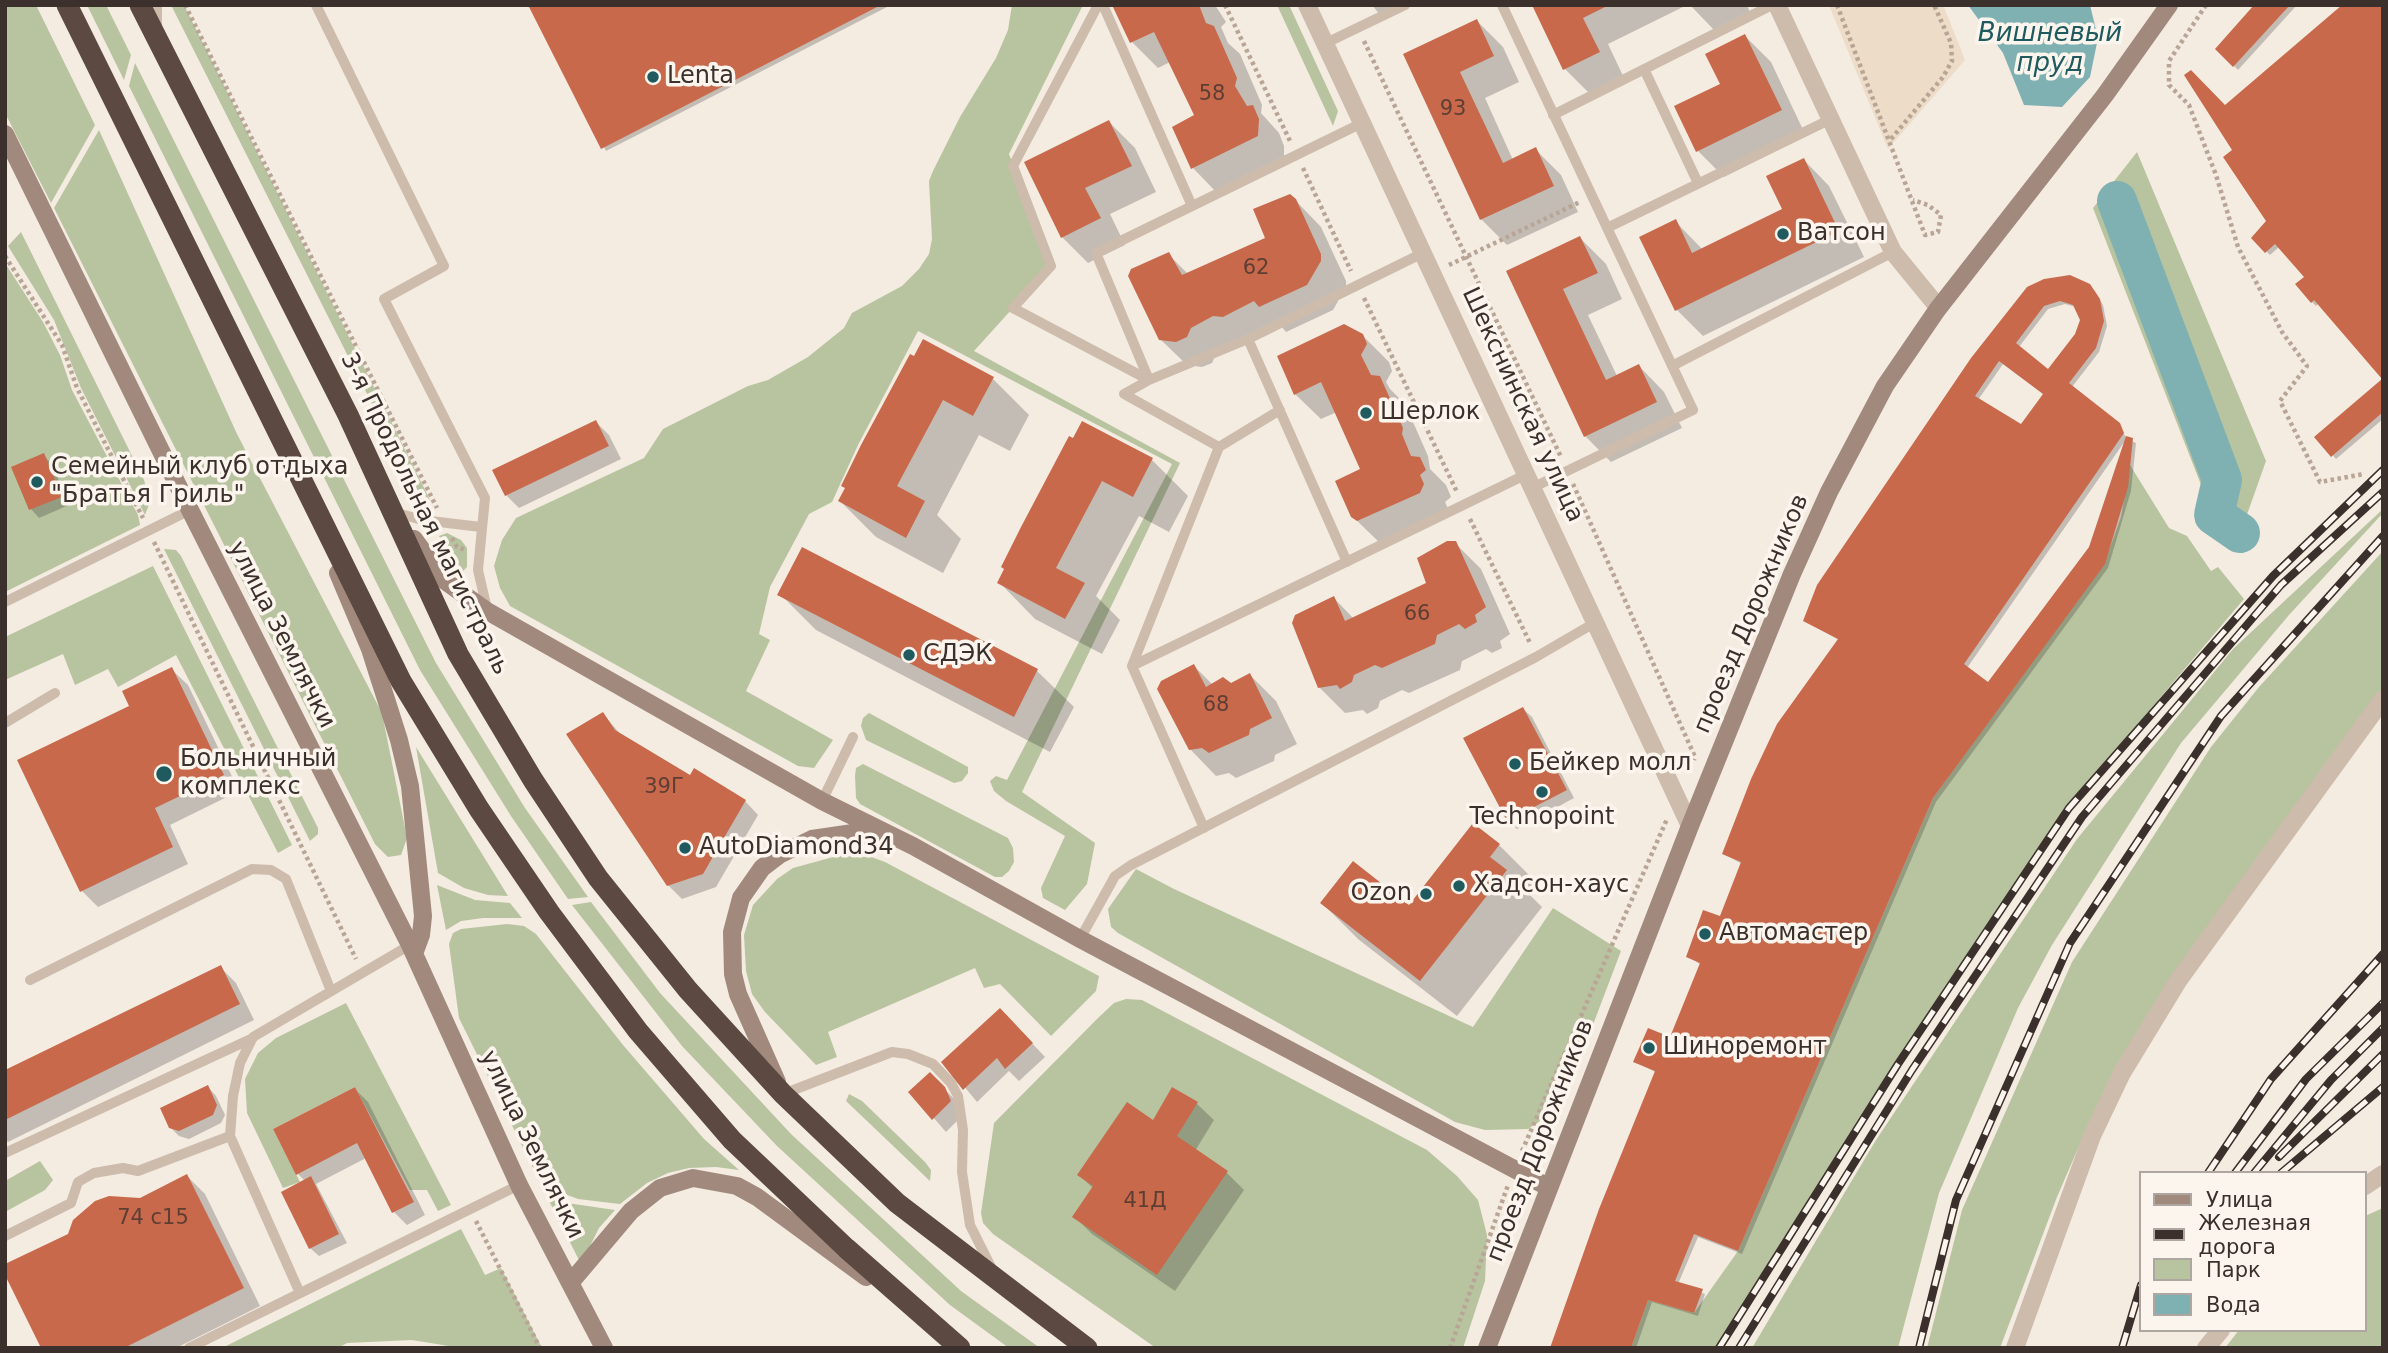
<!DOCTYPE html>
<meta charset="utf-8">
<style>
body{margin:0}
#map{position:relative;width:2388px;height:1353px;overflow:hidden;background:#f4ebe1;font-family:"DejaVu Sans",sans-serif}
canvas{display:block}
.frame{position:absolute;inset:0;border:7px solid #3b302b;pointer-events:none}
.legend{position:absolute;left:2139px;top:1171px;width:228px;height:161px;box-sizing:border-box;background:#fbf5ee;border:2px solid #aea6a0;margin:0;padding:9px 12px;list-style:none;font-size:21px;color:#3b302b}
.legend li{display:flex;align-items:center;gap:14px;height:35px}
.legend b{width:35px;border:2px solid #aea6a0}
</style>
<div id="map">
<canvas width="2388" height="1353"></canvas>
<div class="frame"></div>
<ul class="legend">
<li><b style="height:9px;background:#a18a7d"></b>Улица</li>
<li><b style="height:9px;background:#3b302b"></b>Железная дорога</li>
<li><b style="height:19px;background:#b8c4a0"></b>Парк</li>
<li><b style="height:19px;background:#7fb0b2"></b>Вода</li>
</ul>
</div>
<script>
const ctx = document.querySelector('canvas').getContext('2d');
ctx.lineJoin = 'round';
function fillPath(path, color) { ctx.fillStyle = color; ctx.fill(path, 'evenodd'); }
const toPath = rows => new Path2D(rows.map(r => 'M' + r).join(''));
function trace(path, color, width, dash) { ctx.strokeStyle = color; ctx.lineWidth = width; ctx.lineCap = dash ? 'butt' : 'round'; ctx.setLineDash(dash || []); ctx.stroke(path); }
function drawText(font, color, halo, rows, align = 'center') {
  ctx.font = font + ' "DejaVu Sans",sans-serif'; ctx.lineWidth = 7; ctx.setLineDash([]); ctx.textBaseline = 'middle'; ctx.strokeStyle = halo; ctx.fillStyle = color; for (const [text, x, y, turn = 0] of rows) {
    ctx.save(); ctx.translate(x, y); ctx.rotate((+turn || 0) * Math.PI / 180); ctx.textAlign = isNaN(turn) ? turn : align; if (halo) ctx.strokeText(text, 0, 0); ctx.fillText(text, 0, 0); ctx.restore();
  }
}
const green = toPath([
 [5,5,36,5,95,125,51,203,5,113],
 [87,5,106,5,131,55,124,80],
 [171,5,184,5,430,500,414,487],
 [1012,5,1083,5,1009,154,1051,266,974,351,1180,463,1022,792,1095,843,1087,884,1065,910,1043,898,1041,888,1065,836,1006,801,994,791,990,781,996,776,1007,780,1172,464,918,331,858,445,832,502,809,514,770,587,759,634,770,640,746,691,833,740,814,768,798,766,510,606,500,588,494,566,502,540,516,518,644,458,663,429,748,386,768,380,808,357,844,328,852,313,902,286,919,269,929,254,932,239,929,181,933,171,960,117,996,58,1008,30],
 [1277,5,1289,5,1338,111,1333,126],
 [135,63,436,663,525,808,588,897,568,899,511,816,420,670,129,86],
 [99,130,237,434,382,713,407,838,401,855,388,857,375,844,54,208],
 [2137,152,2266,461,2244,523,2205,495,2093,208],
 [21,232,144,480,150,502,145,515,81,388,54,320,8,246],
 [5,263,43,322,60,355,72,390,138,515,140,525,5,592],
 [2130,465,2169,528,2187,536,2211,571,2218,567,2244,599,2081,791,2031,862,1881,1086,1723,1348,1631,1348,1648,1300,1694,1313,1738,1251,1933,798,2106,559,2121,517],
 [2383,509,2383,513,2289,615,2181,743,2052,945,2018,1008,1939,1193,1898,1348,1752,1348,1876,1140,2077,839,2233,649],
 [447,533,461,540,467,548,467,567,461,573,439,536],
 [164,549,176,550,181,556,318,828,318,834,310,841],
 [2383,551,2383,690,2357,723,2089,1123,2057,1197,2000,1348,1927,1348,1962,1210,2072,962,2211,747,2259,687],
 [153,566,292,845,278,853,176,655,118,687,108,669,75,685,63,654,5,680,5,637],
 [869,713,968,767,968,773,962,781,954,783,866,740,861,726,863,718],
 [416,747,508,896,488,895,464,888,438,873],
 [863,764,1008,838,1013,848,1014,862,1009,871,1002,877,995,877,860,804,856,798,855,776,856,768],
 [848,853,866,855,885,862,1099,976,1096,991,1051,1036,1000,984,984,988,975,968,828,1032,837,1057,816,1065,765,1012,752,994,746,971,744,935,753,905,777,879,793,868],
 [1136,869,1174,889,1473,1027,1553,908,1621,951,1575,1072,1554,1112,1528,1129,1485,1130,1455,1122,1118,933,1111,927,1108,909],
 [437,885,475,900,510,903,522,918,483,918,461,921,446,930],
 [591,902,660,993,791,1134,961,1291,1040,1348,1009,1348,950,1305,777,1146,682,1046,572,905],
 [507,924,524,926,536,934,623,1045,704,1139,739,1170,716,1167,689,1168,668,1173,647,1183,620,1204,578,1199,554,1190,538,1178,459,1018,449,944,453,933,461,929],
 [1126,999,1142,1000,1427,1150,1457,1176,1478,1200,1487,1235,1485,1281,1463,1348,1156,1348,993,1234,983,1223,981,1213,994,1123,1098,1018,1114,1003],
 [346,1003,451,1205,438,1211,427,1190,410,1190,355,1087,273,1129,300,1182,283,1188,247,1113,245,1079,258,1053,276,1038],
 [849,1094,862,1101,925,1162,931,1170,930,1181,846,1101],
 [40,1161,53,1180,45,1190,5,1212,5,1181],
 [544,1191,567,1203,615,1210,599,1228,581,1264],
 [2383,1208,2383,1348,2225,1348,2239,1330,2365,1330,2365,1216],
 [461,1229,485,1275,501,1268,542,1348,461,1348,412,1340,347,1343,338,1348,222,1348]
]);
const plaza = toPath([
 [1829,5,1943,5,1950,22,1965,60,1888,149]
]);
const water = toPath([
 [1968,5,2090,5,2098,38,2090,77,2062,107,2024,105,2003,53]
]);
const shadow = toPath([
 [530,5,886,5,887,7,606,151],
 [1116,5,1215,5,1226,22,1221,27,1228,43,1240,54,1262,105,1261,113,1279,133,1284,146,1284,162,1218,194,1193,168,1196,116,1170,62,1158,68,1132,42],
 [1372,5,1403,5,1381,16],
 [1534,5,1687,5,1608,44,1624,78,1591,95,1565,69],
 [1690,5,1747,5,1751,15,1716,32],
 [2256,5,2297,5,2238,70,2217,48],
 [2345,5,2383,5,2383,377,2319,303,2316,306,2312,302,2298,284,2306,277,2279,247,2270,255,2253,238,2268,221,2225,157,2234,150,2186,76,2191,72,2225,108],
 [1477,21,1503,47,1519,82,1485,98,1513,160,1535,149,1561,175,1578,212,1507,245,1481,219,1405,55],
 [1745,36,1771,62,1806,136,1724,177,1698,151],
 [1109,122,1135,148,1156,192,1110,214,1125,245,1088,263,1062,237],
 [1804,160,1829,186,1864,257,1703,336,1677,310,1642,238,1675,221,1703,250,1785,210],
 [1295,200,1321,227,1346,281,1346,287,1333,310,1286,332,1281,326,1216,354,1212,363,1202,367,1187,365,1160,339,1168,254,1189,275,1267,238],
 [1580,238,1606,264,1622,299,1588,315,1617,376,1639,366,1664,392,1682,428,1611,462,1585,436,1508,272],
 [2028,289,2094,290,2103,305,2107,326,2099,352,2072,387,2119,425,2127,439,2136,443,2131,491,2108,568,1936,802,1742,1254,1698,1237,1678,1284,1705,1294,1698,1316,1652,1302,1636,1348,1551,1348,1657,1073,1636,1062,1671,1039,1701,965,1688,956,1721,918,1742,864,1724,854,1839,640,1805,621],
 [2065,304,2076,307,2081,320,2076,335,2049,372,2019,347,2048,309],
 [2003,364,2044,394,2022,426,1978,400],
 [2125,441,2090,547,1989,684,1967,668],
 [1362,335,1389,362,1392,371,1386,382,1390,389,1405,404,1428,456,1430,469,1446,485,1451,497,1445,502,1449,511,1379,542,1352,516,1362,469,1337,412,1321,419,1295,394],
 [910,357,993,379,1029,415,1010,451,979,435,937,515,961,539,943,573,876,537,840,501],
 [2383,381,2383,419,2336,459,2317,438],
 [596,422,609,435,621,459,519,508,506,495],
 [1083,423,1152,460,1188,496,1169,532,1139,516,1096,596,1120,620,1102,654,1035,619,999,582],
 [43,455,52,464,69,505,39,518,31,509,14,468],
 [1455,543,1481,569,1510,634,1500,641,1502,648,1492,653,1486,649,1462,661,1460,670,1409,693,1402,690,1380,701,1378,708,1367,714,1363,710,1345,713,1319,687,1334,598,1354,619,1428,583],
 [803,549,1037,671,1074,707,1050,752,816,630,780,594],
 [1194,666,1213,685,1230,685,1250,675,1276,701,1297,744,1275,755,1274,761,1236,778,1229,773,1216,776,1190,749],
 [171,669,188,685,239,791,170,825,188,864,98,907,82,891,19,761,132,707],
 [1523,709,1532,717,1574,798,1517,829,1508,820,1466,739],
 [603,714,622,736,691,778,745,801,758,815,716,887,682,899,668,885],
 [1499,845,1535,881,1527,892,1542,907,1457,1016,1358,939,1322,903,1409,907],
 [220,967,236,983,254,1020,8,1142,5,1139,5,1071],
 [1013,1023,1045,1057,1019,1081,1009,1071,977,1102,944,1062],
 [930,1074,958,1103,963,1115,946,1132,911,1092],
 [208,1087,216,1096,225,1115,221,1123,189,1139,179,1136,170,1127],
 [355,1089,368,1102,425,1215,407,1225,394,1212,366,1158,316,1184,347,1243,319,1256,310,1248,305,1181,297,1173],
 [1196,1103,1214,1120,1195,1151,1227,1173,1244,1190,1175,1291,1092,1234,1075,1217,1094,1189,1079,1175,1154,1123],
 [187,1176,205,1194,260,1306,176,1348,43,1348,140,1200]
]);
const river = toPath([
 [2117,201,2222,480,2214,515,2240,533]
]);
const building = toPath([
 [528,5,881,5,601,149],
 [1112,5,1199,5,1206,23,1214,26,1237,78,1235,86,1247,106,1253,105,1259,119,1258,136,1191,169,1172,127,1194,115,1154,32,1130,43],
 [1532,5,1609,5,1583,18,1600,52,1563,70],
 [2254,5,2290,5,2233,67,2215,49],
 [2342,5,2383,5,2383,412,2331,457,2314,437,2382,379,2314,300,2311,303,2295,284,2304,277,2275,244,2265,253,2251,238,2266,221,2223,157,2232,150,2184,75,2191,70,2225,105],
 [1477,19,1494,56,1460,72,1503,163,1536,147,1554,186,1480,220,1403,54],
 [1745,34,1782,110,1696,152,1674,106,1720,84,1705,54],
 [1109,120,1132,166,1085,188,1101,218,1061,238,1024,162],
 [1804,158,1839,231,1675,311,1639,237,1676,219,1692,253,1782,209,1766,176],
 [1290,194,1296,199,1321,254,1321,261,1307,285,1259,307,1254,301,1223,317,1213,316,1191,328,1187,337,1176,342,1159,340,1128,276,1131,269,1169,252,1182,275,1265,238,1253,209],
 [1580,236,1598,273,1563,289,1606,380,1639,364,1657,402,1584,437,1506,271],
 [2070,275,2090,284,2100,299,2104,321,2096,348,2069,383,2120,423,2124,433,1964,664,1988,682,2089,547,2126,436,2133,438,2128,487,2105,564,1933,798,1738,1251,1694,1234,1675,1281,1703,1289,1694,1313,1648,1300,1631,1348,1550,1348,1599,1209,1655,1071,1633,1062,1648,1028,1670,1037,1700,963,1686,957,1703,910,1720,916,1741,862,1722,854,1751,779,1777,724,1838,639,1803,621,1817,585,1971,358,2027,287,2044,279],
 [2060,301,2073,305,2080,320,2075,334,2048,369,2016,343,2044,306],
 [1999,361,2043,394,2021,424,1975,396],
 [1344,324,1363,334,1367,344,1361,355,1371,375,1380,376,1403,428,1402,434,1411,456,1420,457,1426,470,1420,475,1424,484,1420,493,1357,521,1351,517,1335,481,1360,469,1321,382,1294,395,1277,356],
 [923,339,994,377,973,416,943,400,897,486,925,501,906,538,838,501,845,488,841,486,861,445,910,354,914,356],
 [596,420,609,446,505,496,492,470],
 [1082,421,1153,458,1133,497,1102,481,1056,568,1085,583,1065,619,997,583,1004,569,1001,567,1021,527,1069,436,1073,438],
 [44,453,62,497,29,510,11,467],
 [1447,541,1456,541,1486,607,1475,615,1477,622,1465,629,1459,624,1437,635,1435,644,1382,668,1375,665,1354,675,1352,682,1340,689,1337,685,1318,688,1292,623,1295,615,1334,596,1345,621,1426,583,1417,558],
 [802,547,1038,669,1014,717,777,595],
 [1194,664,1206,687,1223,677,1231,683,1250,673,1272,718,1250,729,1249,735,1209,753,1202,748,1189,750,1157,689,1161,681],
 [172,667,224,775,155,808,173,847,80,892,17,760,129,706,122,691],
 [1523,707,1567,790,1507,821,1463,738],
 [603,712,615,730,690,775,694,768,746,800,703,874,667,886,566,734],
 [1473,823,1500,844,1490,857,1507,870,1420,981,1320,903,1353,861,1409,905],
 [221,965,240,1004,5,1120,5,1070],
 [1000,1008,1033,1043,1005,1069,997,1058,963,1090,941,1062],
 [930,1072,945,1087,951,1101,932,1120,908,1092],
 [208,1085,217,1105,213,1115,179,1131,169,1128,160,1108],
 [355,1087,414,1202,392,1213,357,1143,296,1175,273,1129],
 [1172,1087,1198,1102,1177,1136,1228,1171,1157,1275,1072,1217,1093,1186,1077,1175,1127,1102,1153,1120],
 [187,1174,244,1288,124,1348,41,1348,5,1275,5,1264,68,1234,73,1220,95,1201,109,1196,140,1198],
 [311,1176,339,1234,309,1249,281,1192]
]);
const path = toPath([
 [185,5,437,508],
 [1225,5,1290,141],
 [1837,5,1925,235,1938,232,1941,215,1928,205,1913,200],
 [2206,5,2169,61,2169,85,2189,105,2216,175,2238,247,2282,332,2307,366,2280,401,2320,482,2364,474],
 [1364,41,1561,457],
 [1891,139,1943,77,1952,61,1951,43,1934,5],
 [1303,168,1351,271],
 [5,256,62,345,77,388,143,518],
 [1449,265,1580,202],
 [1364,298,1457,492],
 [1573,484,1695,757,1694,760],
 [1470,519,1530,643],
 [452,538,457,547,466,550],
 [154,542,356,959],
 [1522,1151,1667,819],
 [476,1221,540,1348],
 [1450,1348,1508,1185]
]);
const lane = toPath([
 [316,5,444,266,384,299,485,498,478,570,487,609],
 [1098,5,1013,166,1051,266,1013,308,1149,380],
 [1103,5,1192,206],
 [1502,5,1693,410,1534,487],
 [157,29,157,5],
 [1326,43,1405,5],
 [1644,69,1698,183],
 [1553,115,1772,5],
 [1607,228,1829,120],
 [1248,339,1149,380,1096,253,1362,123],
 [1672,366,1893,252],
 [1219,447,1280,410],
 [397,513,422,520,481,527],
 [1347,562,1248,339,1423,253],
 [5,602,190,510],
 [1132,666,1219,447,1124,394,1149,380],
 [5,723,55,693],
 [822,801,853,737],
 [1204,828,1132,666,1527,474],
 [1080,939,1115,876,1131,865,1536,657,1596,622],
 [30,980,252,869,271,870,286,879,331,991],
 [783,1094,892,1052,908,1054,933,1064,951,1083,958,1096,963,1130,962,1172,970,1225,992,1269],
 [5,1153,253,1038],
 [5,1236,71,1203,78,1182,94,1173,123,1168,138,1171,230,1136],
 [299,1291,230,1136,233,1096,240,1063,253,1037,410,945],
 [189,1348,519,1185]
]);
const street = toPath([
 [1307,5,1690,826],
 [1777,5,1893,252,1938,307],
 [2365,1186,2383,1174],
 [2015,1348,2092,1136,2122,1073,2178,981,2383,699],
 [2206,1348,2221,1330]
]);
const secondary = toPath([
 [5,134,190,510,410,945,519,1185,604,1348],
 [414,539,445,581,487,611,822,801,913,846,1080,939,1548,1187],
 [338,573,370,649,399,740,410,786,423,916,421,935,414,954],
 [777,1082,738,994,733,974,732,932,741,898,762,868,779,855,812,839,853,833,883,838],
 [571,1282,631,1211,660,1188,693,1178,737,1186,757,1197,866,1277],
 [1487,1348,1690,826,1792,574,1829,492,1885,386,1937,310,2105,95,2169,5]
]);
const highway = toPath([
 [67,5,401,681,479,809,549,912,638,1031,732,1140,846,1248,960,1348],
 [140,5,348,415,458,654,533,780,598,878,688,990,783,1094,897,1203,1087,1348]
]);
const rail = toPath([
 [2279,1157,2383,1054],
 [2208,1173,2271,1079,2383,954],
 [2235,1173,2306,1079,2383,1003],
 [2254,1173,2331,1080,2383,1028],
 [2281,1173,2383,1087],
 [1719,1348,1898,1064,2069,808,2273,576,2383,470],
 [1739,1348,1912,1070,2082,817,2281,585,2383,492],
 [1919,1348,1956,1200,2070,943,2221,716,2383,536],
 [2122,1348,2141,1285]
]);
const markers = [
 [653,77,7,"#1f5a5e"],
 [1783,234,7,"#1f5a5e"],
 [1366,413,7,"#1f5a5e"],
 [37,482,7,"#1f5a5e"],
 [909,655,7,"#1f5a5e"],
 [1515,764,7,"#1f5a5e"],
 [164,774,9,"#1f5a5e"],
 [1542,792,7,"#1f5a5e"],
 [685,848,7,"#1f5a5e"],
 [1459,886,7,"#1f5a5e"],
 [1426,894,7,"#1f5a5e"],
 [1705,934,7,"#1f5a5e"],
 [1649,1048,7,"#1f5a5e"]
];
const numberNames = [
 ["58",1212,95],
 ["93",1453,110],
 ["62",1256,269],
 ["66",1417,615],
 ["68",1216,706],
 ["39Г",664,788],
 ["41Д",1145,1202],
 ["74 с15",153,1219]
];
const poiNames = [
 ["Lenta",667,77],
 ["Ватсон",1797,234],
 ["Шерлок",1380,413],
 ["Семейный клуб отдыха",51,468],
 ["\"Братья Гриль\"",51,496],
 ["СДЭК",923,655],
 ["Больничный",180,760],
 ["комплекс",180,788],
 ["Бейкер молл",1529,764],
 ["Technopoint",1542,818,"center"],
 ["AutoDiamond34",699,848],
 ["Хадсон-хаус",1473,886],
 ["Ozon",1412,894,"right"],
 ["Автомастер",1719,934],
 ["Шиноремонт",1663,1048]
];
const streetNames = [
 ["Шекснинская улица",1522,405,65],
 ["3-я Продольная магистраль",424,514,64],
 ["проезд Дорожников",1752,614,-67],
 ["улица Землячки",281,635,63],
 ["проезд Дорожников",1541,1141,-69],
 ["улица Землячки",531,1145,64]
];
const waterNames = [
 ["Вишневый",2050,34],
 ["пруд",2050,64]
];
fillPath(green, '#b8c4a0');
fillPath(plaza, '#ecdcc8');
fillPath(water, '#7fb0b2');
fillPath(shadow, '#0003');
trace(river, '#7fb0b2', 40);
fillPath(building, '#c8694b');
trace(path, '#b9a596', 4.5, [3.5, 3.5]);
trace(lane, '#cdbbac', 10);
trace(street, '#cdbbac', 18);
trace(secondary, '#a18a7d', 18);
trace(highway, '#5c4a42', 21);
trace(rail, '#3b302b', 8);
trace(rail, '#fbf5ee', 5, [16]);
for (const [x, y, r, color] of markers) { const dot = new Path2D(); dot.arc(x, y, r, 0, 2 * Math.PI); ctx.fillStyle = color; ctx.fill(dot); trace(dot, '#fbf5ee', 2.5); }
drawText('21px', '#5e3e33', null, numberNames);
drawText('24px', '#3b302b', '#fbf5ee', poiNames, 'left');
drawText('24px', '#3b302b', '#fbf5ee', streetNames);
drawText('italic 26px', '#1f5a5e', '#fbf5ee', waterNames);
</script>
